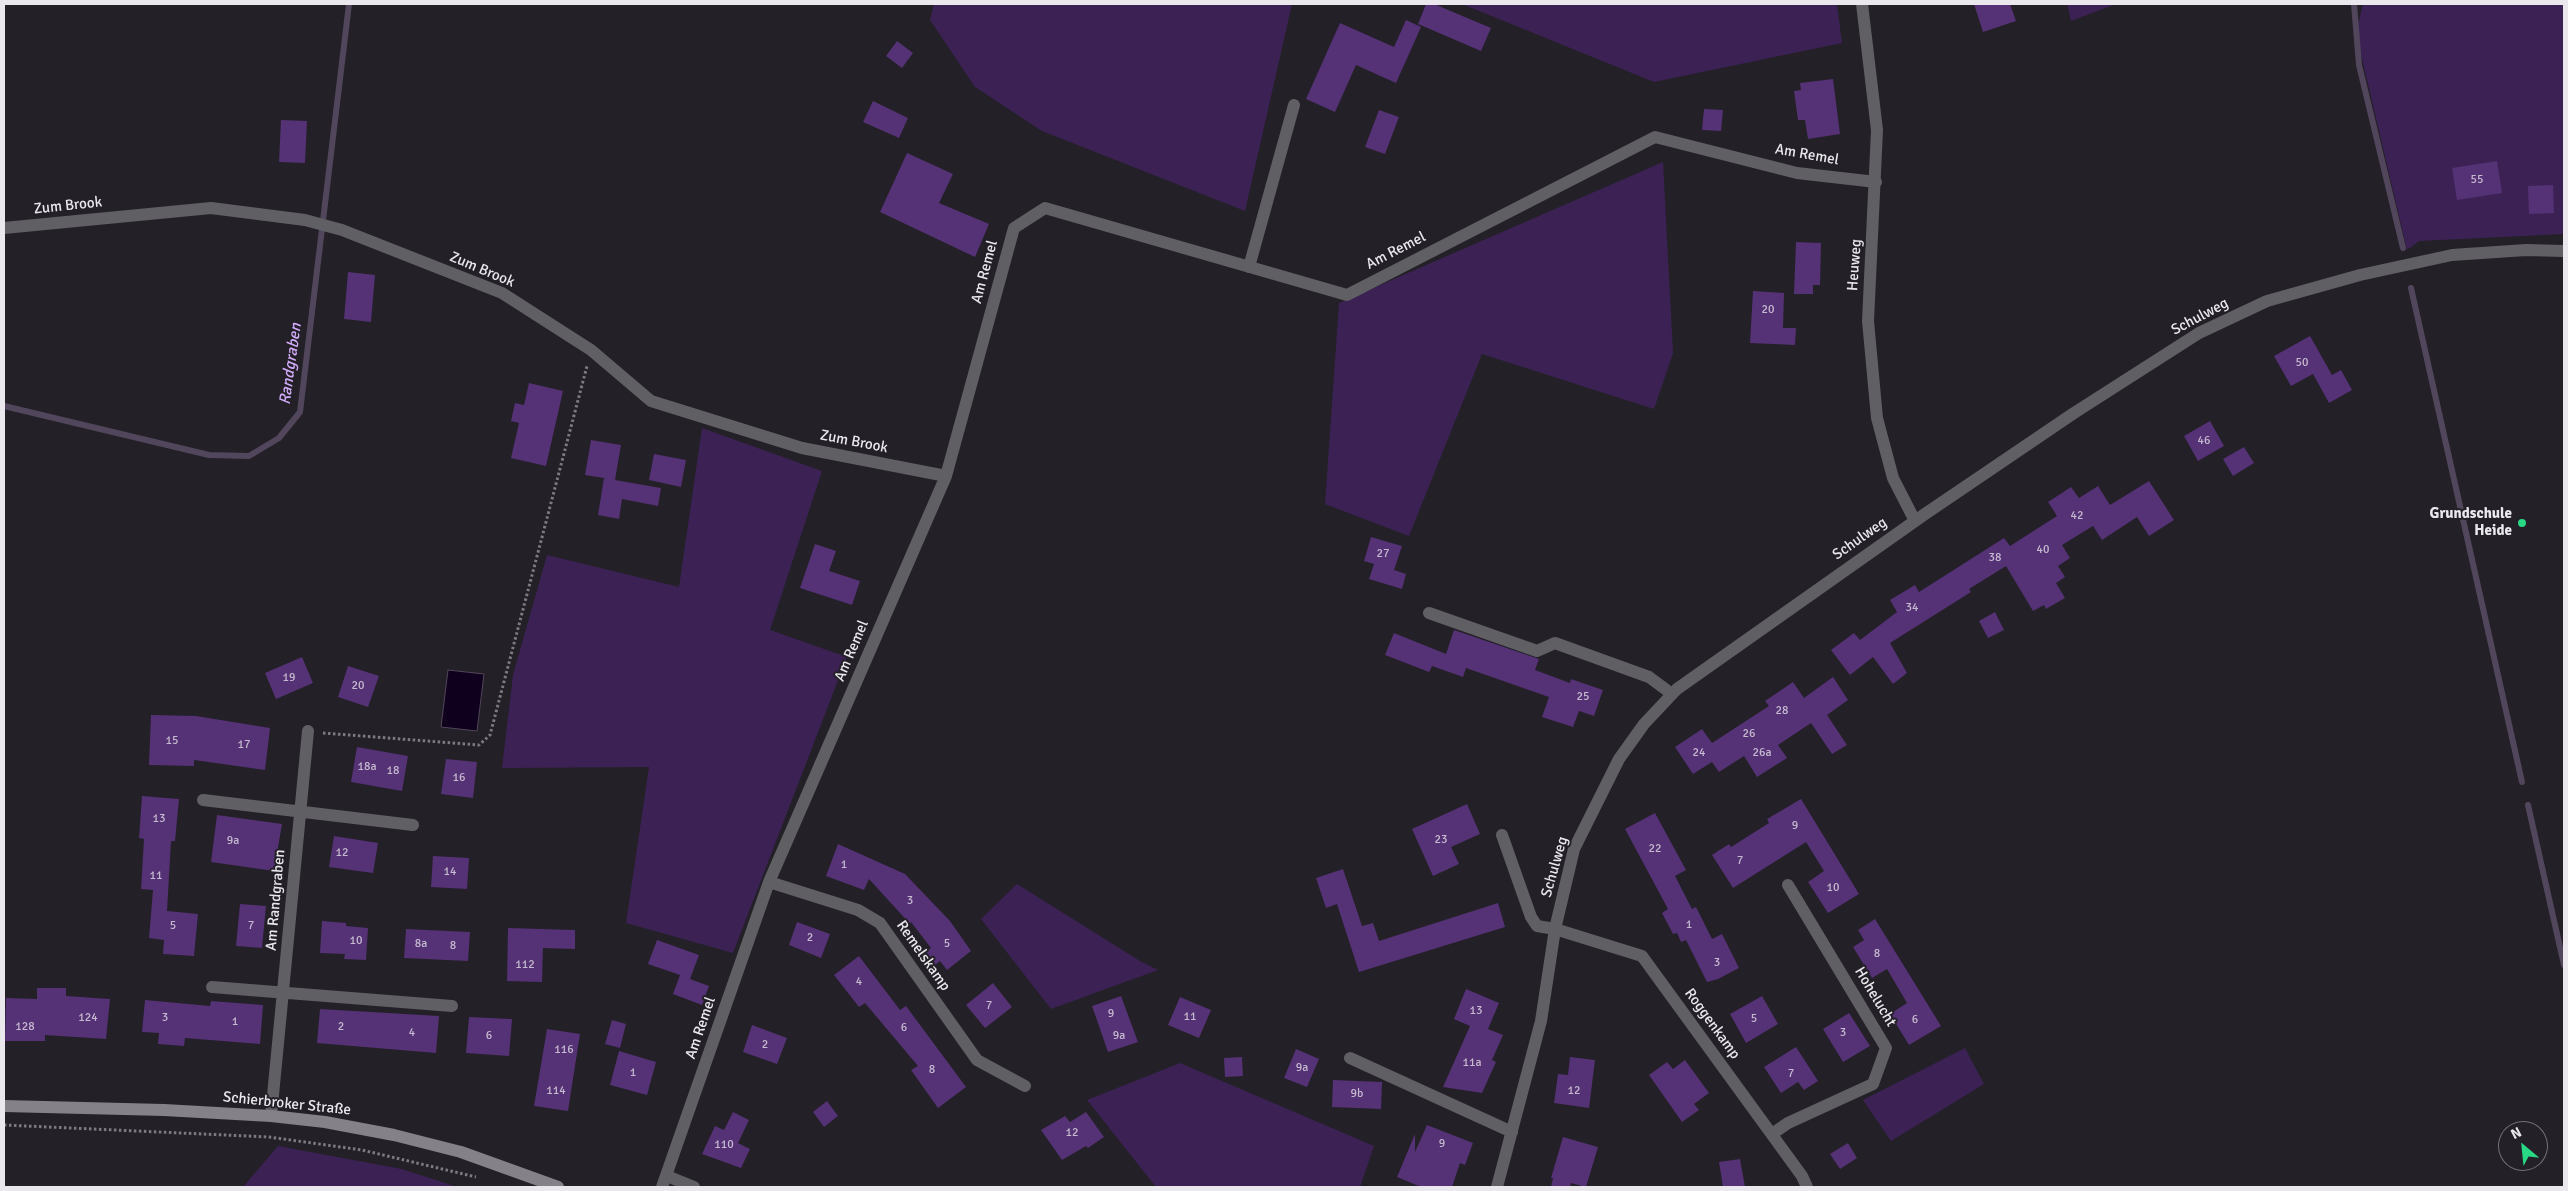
<!DOCTYPE html>
<meta charset="utf-8">
<style>
body{margin:0}
#map{position:relative;width:2568px;height:1191px;overflow:hidden;background:#232027;font-family:Signika,sans-serif}
canvas{display:block}
.frame{position:absolute;inset:0;border:5px solid #eae8ed;pointer-events:none}
.north{position:absolute;left:2498px;top:1121px;width:50px;height:50px;box-sizing:border-box;background:#232027;border:1px solid #737076;border-radius:50%;rotate:332deg;font-size:14px;font-weight:700;line-height:20px;text-align:center;color:#eae8ed}
.north::after{content:'';display:block;margin:auto;width:18px;height:22px;background:#29d885;clip-path:polygon(50% 0,100% 100%,50% 72%,0 100%)}
</style>
<div id="map">
<canvas width="2568" height="1191"></canvas>
<div class="frame"></div>
<div class="north">N</div>
</div>
<script>
const ctx = document.querySelector('canvas').getContext('2d');
ctx.lineJoin = 'round';
function fillPath(path, color) { ctx.fillStyle = color; ctx.fill(path, 'evenodd'); }
const toPath = rows => new Path2D(rows.map(r => 'M' + r).join(''));
function trace(path, color, width, dash) { ctx.strokeStyle = color; ctx.lineWidth = width; ctx.lineCap = dash ? 'butt' : 'round'; ctx.setLineDash(dash || []); ctx.stroke(path); }
function drawText(font, color, halo, rows, align = 'center') {
  ctx.font = font + ' Signika,sans-serif'; ctx.lineWidth = 4; ctx.setLineDash([]); ctx.textBaseline = 'middle'; ctx.strokeStyle = halo; ctx.fillStyle = color; for (const [text, x, y, turn = 0] of rows) {
    ctx.save(); ctx.translate(x, y); ctx.rotate((+turn || 0) * Math.PI / 180); ctx.textAlign = isNaN(turn) ? turn : align; if (halo) ctx.strokeText(text, 0, 0); ctx.fillText(text, 0, 0); ctx.restore();
  }
}
const green = toPath([
 [934,4,1292,4,1245,211,1042,131,975,87,930,20],
 [1462,4,1837,4,1842,43,1654,82],
 [2067,4,2116,4,2071,21],
 [2363,4,2564,4,2564,234,2419,241,2407,250,2356,33],
 [1663,162,1673,353,1654,409,1482,354,1409,536,1325,504,1339,303],
 [702,428,822,471,770,630,847,657,733,953,626,923,649,767,502,768,513,675,547,555,679,587],
 [1017,884,1140,961,1158,970,1051,1009,981,919],
 [1965,1048,1984,1084,1891,1141,1863,1100],
 [1180,1063,1374,1146,1360,1187,1156,1187,1087,1100],
 [278,1146,402,1169,457,1187,243,1187]
]);
const water = toPath([
 [448,670,484,674,477,731,441,727,448,670]
]);
const stream = toPath([
 [2354,4,2359,65,2403,248],
 [2411,288,2522,782],
 [4,406,209,455,249,456,279,438,300,412,349,4],
 [2528,805,2564,965]
]);
const building = toPath([
 [1426,4,1434,4,1491,28,1481,51,1418,24],
 [1974,4,2010,4,2016,21,1983,32],
 [1406,20,1421,27,1396,83,1356,65,1335,112,1306,99,1340,23,1394,47],
 [897,41,913,53,902,68,886,56],
 [1833,79,1840,134,1808,139,1805,120,1798,120,1794,91,1801,90,1800,83],
 [873,101,908,118,899,138,863,122],
 [1704,109,1723,110,1721,131,1702,130],
 [1379,110,1399,117,1385,154,1365,147],
 [281,120,307,121,305,163,279,162],
 [907,153,953,174,939,203,989,224,975,257,880,212],
 [2497,161,2502,193,2457,200,2452,168],
 [2553,185,2554,213,2529,214,2528,186],
 [1796,242,1821,243,1820,285,1813,285,1813,294,1794,294],
 [348,272,375,275,371,322,344,319],
 [1753,291,1784,293,1783,328,1796,328,1795,345,1750,343],
 [2310,336,2332,375,2341,370,2352,390,2329,403,2313,374,2291,386,2274,356],
 [529,383,563,391,546,466,511,458,519,423,511,421,515,403,524,405],
 [2210,421,2224,446,2198,461,2184,436],
 [591,440,621,445,615,480,661,488,658,506,622,499,619,519,598,515,604,478,610,479,585,475],
 [2244,447,2254,463,2233,476,2223,459],
 [654,454,686,460,681,487,649,480],
 [2149,481,2174,520,2149,536,2137,517,2102,540,2093,526,2062,545,2070,558,2058,566,2065,577,2056,583,2065,598,2046,609,2044,605,2033,611,2006,566,1969,589,1971,592,1890,643,1907,673,1893,684,1873,657,1850,675,1831,650,1854,633,1860,640,1897,612,1890,600,1915,585,1919,592,2004,538,2010,546,2057,516,2048,502,2071,487,2079,498,2098,486,2110,505],
 [1371,537,1402,546,1394,570,1406,574,1402,589,1369,579,1374,564,1364,561],
 [815,544,836,551,829,571,860,581,852,605,800,588],
 [1995,612,2004,630,1988,638,1979,621],
 [1454,630,1539,659,1535,670,1570,683,1571,679,1603,690,1594,716,1579,711,1573,727,1542,717,1549,697,1466,668,1463,677,1432,666,1429,672,1385,655,1394,633,1446,654],
 [302,657,313,683,276,699,265,673],
 [348,666,379,676,368,707,338,697],
 [1833,677,1848,700,1827,715,1847,745,1832,754,1811,723,1778,745,1787,758,1757,777,1744,756,1719,772,1712,762,1693,774,1675,747,1702,729,1712,743,1769,706,1765,701,1793,682,1804,698],
 [151,715,196,716,270,728,265,770,194,760,194,766,149,765],
 [357,747,408,756,402,791,351,782],
 [446,759,477,762,473,798,441,794],
 [142,796,179,799,175,841,171,841,167,911,198,914,194,956,163,954,164,940,149,938,153,890,141,889,144,839,139,838],
 [1801,799,1859,894,1828,913,1808,882,1824,871,1806,842,1733,888,1712,855,1729,844,1731,847,1769,823,1767,819],
 [1467,804,1480,834,1451,847,1459,864,1433,876,1412,829],
 [1655,813,1686,870,1675,876,1692,909,1696,907,1712,939,1722,934,1739,968,1718,979,1707,982,1686,940,1681,942,1677,933,1673,934,1662,913,1668,909,1625,829],
 [217,815,282,824,274,871,211,862],
 [334,836,378,843,373,873,329,867],
 [838,844,905,874,950,921,971,951,947,970,940,961,935,965,925,953,931,948,911,922,910,924,869,879,864,890,826,876],
 [433,856,469,858,467,889,431,887],
 [1343,869,1362,926,1373,923,1379,941,1498,903,1505,927,1359,972,1337,904,1326,908,1316,878],
 [240,904,266,906,262,948,236,946],
 [1875,919,1941,1026,1909,1045,1890,1014,1907,1003,1887,969,1872,978,1853,947,1864,940,1858,930],
 [322,921,346,923,346,926,368,928,366,960,344,959,345,954,320,953],
 [797,922,830,934,821,958,789,945],
 [508,928,575,930,575,949,543,948,542,982,507,981],
 [406,929,470,932,468,961,404,958],
 [657,940,699,955,690,979,709,986,702,1005,673,994,680,975,648,964],
 [859,956,900,1010,906,1006,966,1087,938,1108,911,1070,918,1066,865,1003,859,1007,834,975],
 [993,983,1012,1007,985,1028,966,1005],
 [37,988,66,988,66,996,110,999,106,1039,45,1035,45,1041,5,1041,6,998,37,999],
 [1466,989,1499,1003,1488,1029,1503,1035,1492,1060,1496,1062,1482,1093,1443,1087,1470,1026,1454,1019],
 [1121,996,1138,1042,1108,1052,1092,1006],
 [1762,996,1778,1024,1746,1043,1730,1014],
 [1180,997,1211,1010,1199,1038,1168,1025],
 [145,1000,210,1006,211,1001,263,1005,260,1044,185,1038,184,1046,158,1044,159,1033,142,1032],
 [320,1009,439,1016,436,1053,317,1043],
 [1849,1013,1870,1046,1843,1062,1823,1029],
 [469,1017,512,1019,509,1056,466,1053],
 [612,1020,626,1024,620,1048,605,1044],
 [752,1025,787,1038,777,1064,743,1052],
 [547,1029,580,1034,568,1111,534,1106],
 [1796,1047,1818,1081,1804,1090,1798,1082,1781,1093,1764,1067],
 [1296,1049,1319,1059,1307,1087,1284,1078],
 [619,1051,656,1062,647,1095,610,1085],
 [1242,1057,1243,1076,1225,1077,1224,1058],
 [1570,1057,1595,1060,1589,1108,1554,1103,1558,1074,1568,1075],
 [1685,1060,1709,1093,1694,1104,1699,1110,1682,1122,1649,1075,1667,1062,1673,1069],
 [1333,1080,1382,1082,1381,1109,1332,1107],
 [827,1101,838,1116,824,1127,813,1112],
 [733,1112,749,1120,738,1143,750,1149,741,1168,702,1154,715,1126,724,1130],
 [1086,1112,1104,1137,1088,1148,1086,1146,1062,1160,1041,1130,1065,1116,1070,1122],
 [1427,1125,1473,1143,1465,1165,1460,1163,1452,1187,1421,1187,1397,1177,1415,1134,1415,1152],
 [1563,1137,1598,1147,1586,1187,1571,1183,1570,1187,1551,1187,1553,1178,1551,1178],
 [1848,1143,1857,1158,1840,1169,1830,1154],
 [1740,1159,1745,1187,1723,1187,1719,1162]
]);
const path = toPath([
 [323,733,479,745,490,735,587,366],
 [4,1125,269,1137,362,1150,476,1177]
]);
const lane = toPath([
 [1249,267,1294,105],
 [1429,613,1537,651,1555,643,1649,677,1672,694],
 [1502,835,1531,917,1537,926,1555,929],
 [1350,1058,1512,1132],
 [667,1176,694,1187]
]);
const street = toPath([
 [1862,4,1877,130,1868,321,1877,418,1893,478,1915,521],
 [4,228,211,208,305,220,342,230,502,293,591,350,651,401,802,448,946,476],
 [203,800,413,825],
 [769,882,858,910,880,923,977,1060,1025,1086],
 [1555,929,1642,956,1802,1176,1807,1187],
 [212,987,452,1006],
 [271,1116,308,731],
 [1772,1134,1788,1123,1873,1084,1886,1048,1788,885],
 [662,1187,769,882,946,476,1014,228,1045,208,1347,295,1655,137,1797,173,1876,182],
 [1497,1187,1541,1021,1555,929,1574,849,1619,759,1644,724,1677,689,1925,514,2074,413,2199,333,2267,301,2360,275,2452,255,2526,250,2564,251]
]);
const secondary = toPath([
 [4,1106,164,1110,271,1116,325,1122,394,1135,461,1152,558,1187]
]);
const markers = [
 [2522,523,5,"#29d885"]
];
const numberNames = [
 ["55",2477,180],
 ["20",1768,310],
 ["50",2302,363],
 ["46",2204,441],
 ["42",2077,516],
 ["40",2043,550],
 ["27",1383,554],
 ["38",1995,558],
 ["34",1912,608],
 ["19",289,678],
 ["20",358,686],
 ["25",1583,697],
 ["28",1782,711],
 ["26",1749,734],
 ["15",172,741],
 ["17",244,745],
 ["24",1699,753],
 ["26a",1762,753],
 ["18a",367,767],
 ["18",393,771],
 ["16",459,778],
 ["13",159,819],
 ["9",1795,826],
 ["23",1441,840],
 ["9a",233,841],
 ["22",1655,849],
 ["12",342,853],
 ["7",1740,861],
 ["1",844,865],
 ["14",450,872],
 ["11",156,876],
 ["10",1833,888],
 ["3",910,901],
 ["1",1689,925],
 ["5",173,926],
 ["7",251,926],
 ["2",810,938],
 ["10",356,941],
 ["8a",421,944],
 ["5",947,944],
 ["8",453,946],
 ["8",1877,954],
 ["3",1717,963],
 ["112",525,965],
 ["4",859,982],
 ["7",989,1006],
 ["13",1476,1011],
 ["9",1111,1014],
 ["11",1190,1017],
 ["124",88,1018],
 ["3",165,1018],
 ["5",1754,1019],
 ["6",1915,1020],
 ["1",235,1022],
 ["128",25,1027],
 ["2",341,1027],
 ["6",904,1028],
 ["4",412,1033],
 ["3",1843,1033],
 ["6",489,1036],
 ["9a",1119,1036],
 ["2",765,1045],
 ["116",564,1050],
 ["11a",1472,1063],
 ["9a",1302,1068],
 ["8",932,1070],
 ["1",633,1073],
 ["7",1791,1074],
 ["114",556,1091],
 ["12",1574,1091],
 ["9b",1357,1094],
 ["12",1072,1133],
 ["9",1442,1144],
 ["110",724,1145]
];
const streetNames = [
 ["Am Remel",1807,155,10],
 ["Zum Brook",68,206,-6],
 ["Am Remel",1396,251,-27],
 ["Heuweg",1855,265,-86],
 ["Zum Brook",482,270,23],
 ["Am Remel",985,272,-75],
 ["Schulweg",2200,317,-28],
 ["Zum Brook",854,442,11],
 ["Schulweg",1860,539,-35],
 ["Am Remel",852,651,-67],
 ["Schulweg",1555,867,-74],
 ["Am Randgraben",276,900,-85],
 ["Remelskamp",923,956,55],
 ["Hohelucht",1875,997,59],
 ["Roggenkamp",1712,1024,54],
 ["Am Remel",701,1028,-71],
 ["Schierbroker Straße",287,1104,6]
];
const poiNames = [
 ["Grundschule",2512,514],
 ["Heide",2512,531]
];
const waterNames = [
 ["Randgraben",291,364,-82]
];
fillPath(green, '#3c2254');
fillPath(water, '#0f001d');
trace(water, '#51465b', 1);
trace(stream, '#51465b', 6);
fillPath(building, '#553175');
trace(path, '#7d7b81', 3, [2.5, 2.5]);
trace(lane, '#605f63', 12);
trace(street, '#605f63', 12);
trace(secondary, '#848188', 12);
for (const [x, y, r, color] of markers) { const dot = new Path2D(); dot.arc(x, y, r, 0, 2 * Math.PI); ctx.fillStyle = color; ctx.fill(dot); trace(dot, '#232027', 2); }
drawText('12px', '#c5bacf', null, numberNames);
drawText('15px', '#eae8ed', '#232027', streetNames);
drawText('bold 15px', '#eae8ed', '#232027', poiNames, 'right');
drawText('italic 16px', '#d2acfb', '#232027', waterNames);
</script>
